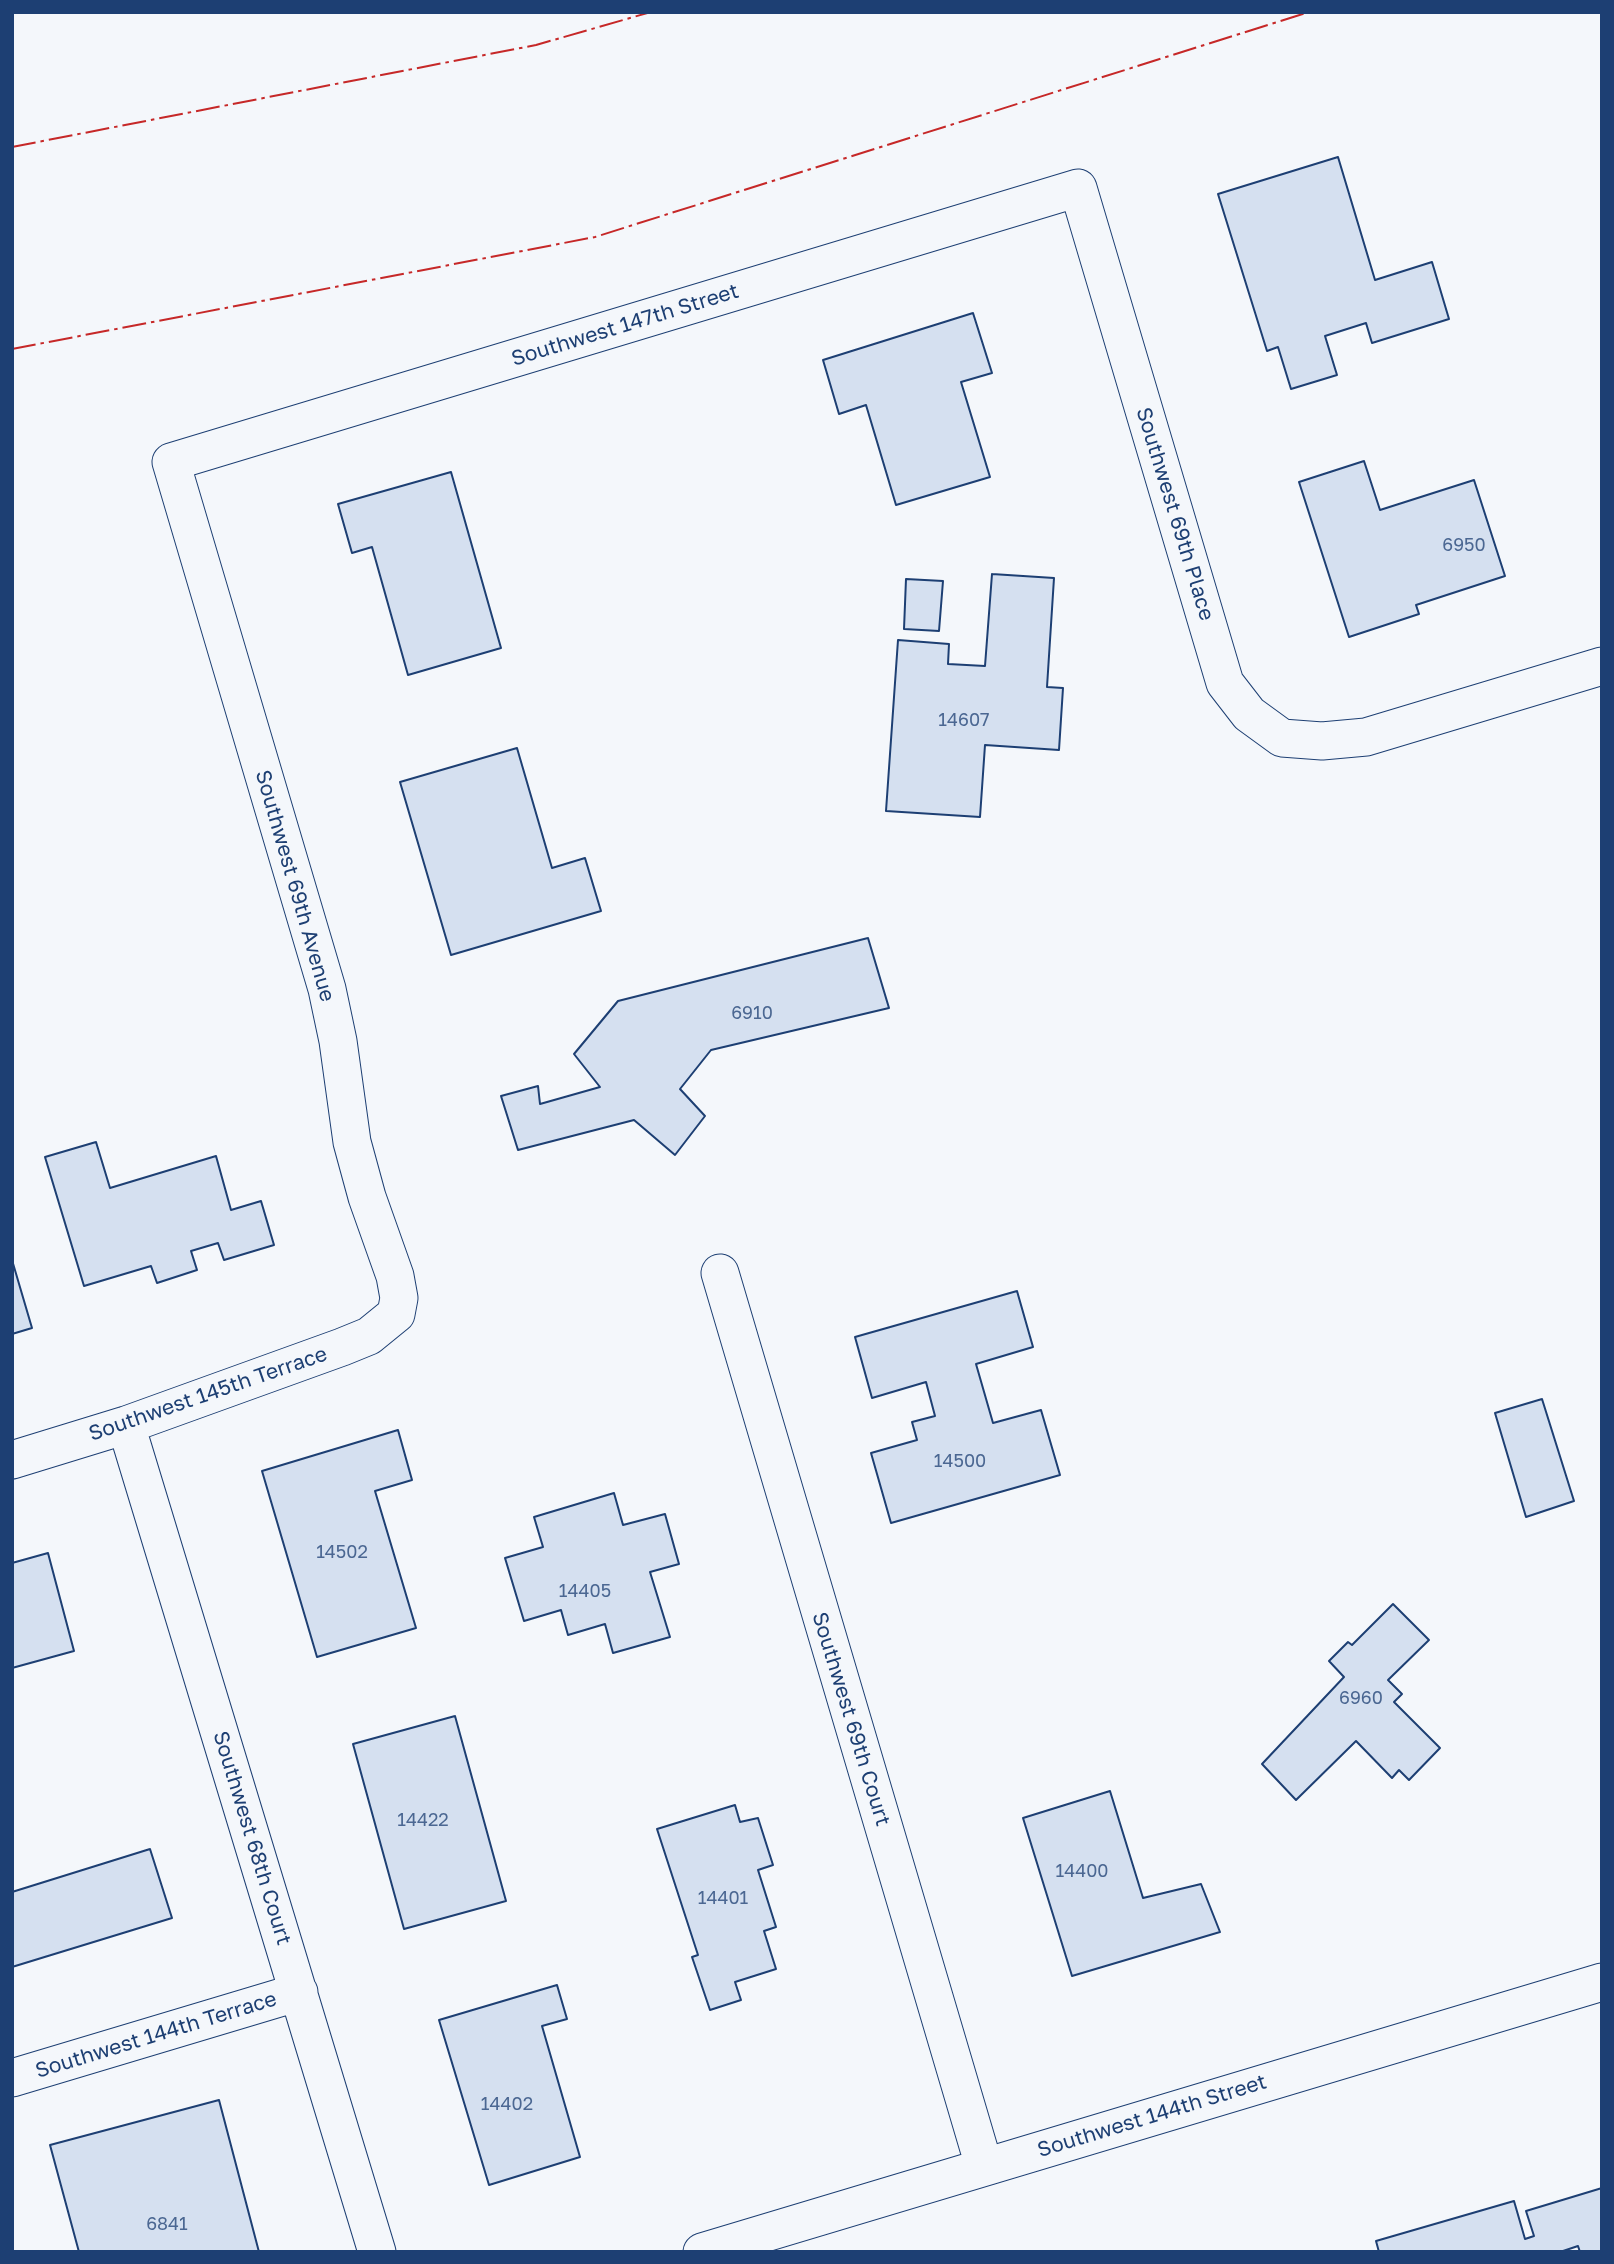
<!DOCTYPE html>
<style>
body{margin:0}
#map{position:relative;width:1614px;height:2264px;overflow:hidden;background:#f4f7fb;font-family:"Golos Text",sans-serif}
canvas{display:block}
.frame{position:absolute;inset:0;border:14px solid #1d3f73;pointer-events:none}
</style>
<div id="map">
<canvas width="1614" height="2264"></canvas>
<div class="frame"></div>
</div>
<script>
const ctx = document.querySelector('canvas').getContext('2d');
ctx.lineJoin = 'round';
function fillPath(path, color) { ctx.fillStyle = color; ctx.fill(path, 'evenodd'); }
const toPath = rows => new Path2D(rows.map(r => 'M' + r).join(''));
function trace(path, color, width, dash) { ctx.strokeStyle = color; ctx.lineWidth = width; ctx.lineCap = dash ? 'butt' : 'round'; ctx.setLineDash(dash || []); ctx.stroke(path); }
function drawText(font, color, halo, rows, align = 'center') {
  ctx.font = font + ' "Golos Text",sans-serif'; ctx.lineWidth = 5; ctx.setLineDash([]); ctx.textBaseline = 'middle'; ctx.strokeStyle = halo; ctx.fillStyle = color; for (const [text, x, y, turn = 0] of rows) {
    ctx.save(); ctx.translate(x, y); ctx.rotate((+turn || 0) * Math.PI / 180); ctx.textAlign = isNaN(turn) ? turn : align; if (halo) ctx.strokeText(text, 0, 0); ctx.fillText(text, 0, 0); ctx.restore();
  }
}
const building = toPath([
 [1338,157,1375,280,1432,262,1449,319,1372,343,1366,323,1325,336,1337,375,1291,389,1278,347,1267,351,1218,194,1338,157],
 [973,313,992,373,961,382,990,477,896,505,866,405,839,414,823,360,973,313],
 [1364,461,1380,510,1474,480,1505,576,1416,605,1419,614,1349,637,1299,482,1364,461],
 [451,472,501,648,408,675,372,547,352,553,338,504,451,472],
 [992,574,1054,578,1047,687,1063,688,1059,750,985,745,980,817,886,811,898,640,949,644,948,664,985,666,992,574],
 [906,579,943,581,939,631,904,629,906,579],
 [517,748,552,868,585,858,601,911,451,955,400,782,517,748],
 [868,938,889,1008,711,1050,680,1089,705,1116,675,1155,634,1120,518,1150,501,1096,538,1086,540,1104,600,1087,574,1054,618,1001,868,938],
 [96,1142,110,1188,216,1156,231,1210,261,1201,274,1245,224,1260,218,1243,191,1251,197,1270,157,1283,151,1266,84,1286,45,1157,96,1142],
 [12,1260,32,1328,12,1334,12,1260],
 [1017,1291,1033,1347,976,1364,993,1423,1041,1410,1060,1475,891,1523,871,1453,917,1440,912,1422,935,1416,926,1382,872,1398,855,1337,1017,1291],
 [1542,1399,1574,1501,1526,1517,1495,1413,1542,1399],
 [398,1430,412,1480,375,1491,416,1628,317,1657,262,1471,398,1430],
 [614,1493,623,1525,665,1514,679,1564,650,1572,670,1637,613,1653,605,1624,568,1635,561,1610,524,1621,505,1558,543,1547,534,1517,614,1493],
 [48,1553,74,1651,12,1668,12,1563,48,1553],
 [1393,1604,1429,1640,1388,1680,1402,1694,1394,1702,1440,1748,1409,1780,1399,1770,1392,1778,1356,1741,1296,1800,1262,1764,1344,1677,1329,1661,1348,1642,1352,1645,1393,1604],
 [455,1716,506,1901,404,1929,353,1744,455,1716],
 [1110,1791,1143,1898,1201,1884,1220,1932,1072,1976,1023,1818,1110,1791],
 [735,1805,740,1822,758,1818,773,1865,758,1870,776,1927,764,1931,776,1969,735,1982,741,2000,710,2010,692,1957,698,1955,657,1829,735,1805],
 [150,1849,172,1918,12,1967,12,1892,150,1849],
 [557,1985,567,2019,542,2026,580,2157,489,2185,439,2020,557,1985],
 [219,2100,259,2252,79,2252,50,2145,219,2100],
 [1602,2188,1602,2252,1580,2252,1578,2246,1560,2252,1379,2252,1376,2241,1514,2201,1525,2239,1534,2236,1526,2211,1602,2188]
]);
const street = toPath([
 [720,1273,984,2166],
 [126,1425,377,2252],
 [12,1460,126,1425,342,1347,369,1336,396,1314,399,1298,395,1276,367,1197,352,1142,338,1041,327,989,171,462,1078,188,1225,683,1249,714,1282,738,1322,741,1366,737,1602,666],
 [12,2078,299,1992],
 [702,2252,1602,1982]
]);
const power = toPath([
 [12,147,536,45,651,12],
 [12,349,595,237,1309,12]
]);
const numberNames = [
 ["6950",1464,545],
 ["14607",964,720],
 ["6910",752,1013],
 ["14500",960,1461],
 ["14502",342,1552],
 ["14405",585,1591],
 ["6960",1361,1698],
 ["14422",423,1820],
 ["14400",1082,1871],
 ["14401",723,1898],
 ["14402",507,2104],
 ["6841",167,2224]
];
const streetNames = [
 ["Southwest 147th Street",625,325,-17],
 ["Southwest 69th Place",1175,514,73],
 ["Southwest 69th Avenue",295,886,74],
 ["Southwest 145th Terrace",208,1394,-19],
 ["Southwest 69th Court",851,1719,73],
 ["Southwest 68th Court",252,1838,73],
 ["Southwest 144th Terrace",156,2035,-17],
 ["Southwest 144th Street",1152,2116,-17]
];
fillPath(building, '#d5e0f0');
trace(building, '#1d3f73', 2);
trace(street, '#1d3f73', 39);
trace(street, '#f4f7fb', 37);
trace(power, '#c62828', 2, [24, 5, 3.5, 5]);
drawText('18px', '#4b6792', null, numberNames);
drawText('21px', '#1d3f73', '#f4f7fb', streetNames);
</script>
